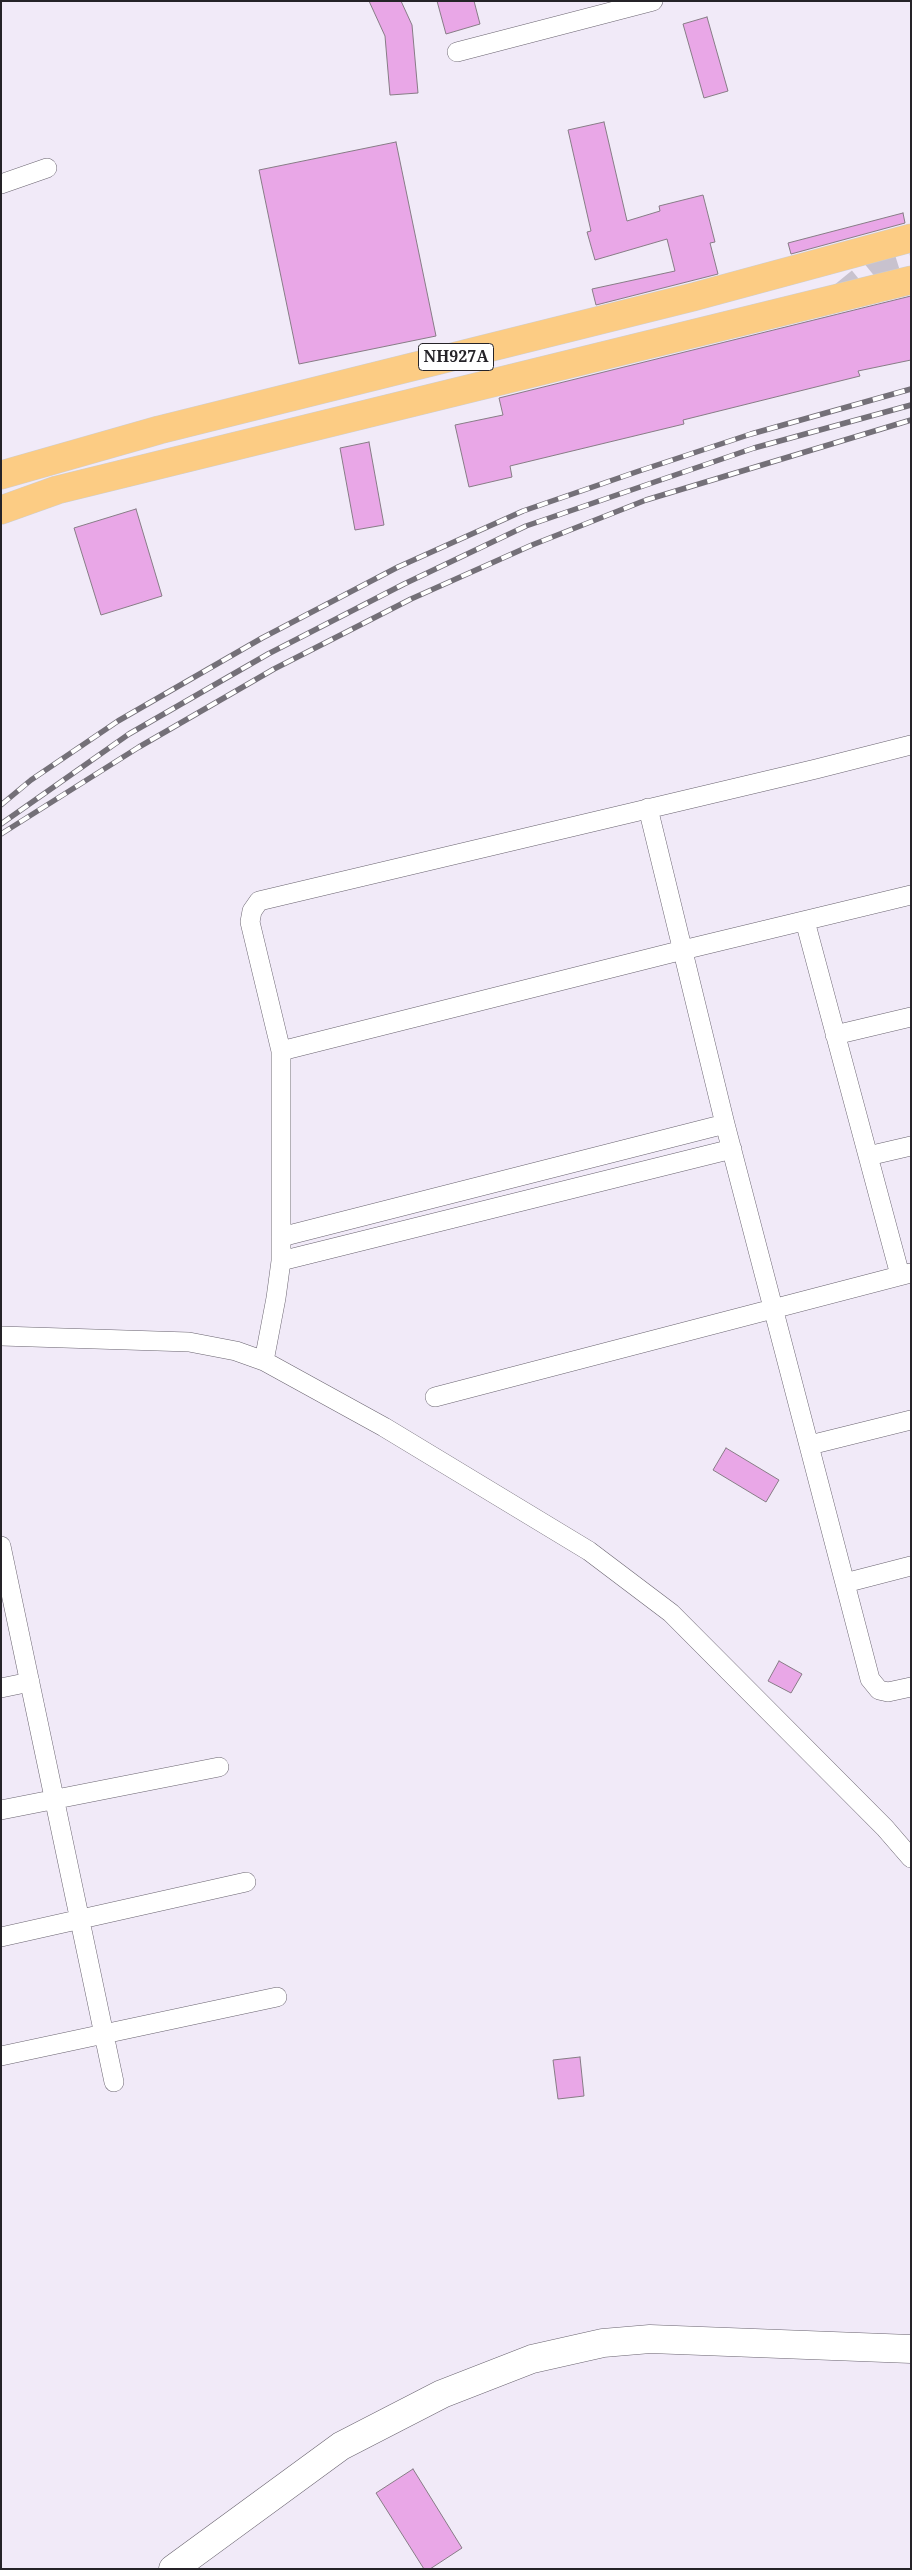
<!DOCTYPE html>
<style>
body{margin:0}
#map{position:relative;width:912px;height:2570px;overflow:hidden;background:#f1eaf8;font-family:"Noto Serif",serif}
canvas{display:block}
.frame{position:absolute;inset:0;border:2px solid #252328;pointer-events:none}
</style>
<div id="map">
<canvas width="912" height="2570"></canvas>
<div class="frame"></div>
</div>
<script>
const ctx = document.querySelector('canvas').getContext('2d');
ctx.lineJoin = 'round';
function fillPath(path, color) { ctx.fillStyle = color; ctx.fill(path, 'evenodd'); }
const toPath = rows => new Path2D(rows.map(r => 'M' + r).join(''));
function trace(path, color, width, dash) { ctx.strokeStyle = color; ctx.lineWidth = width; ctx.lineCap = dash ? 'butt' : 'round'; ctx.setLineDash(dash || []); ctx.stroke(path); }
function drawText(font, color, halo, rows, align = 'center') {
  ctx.font = font + ' "Noto Serif",serif'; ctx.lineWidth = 4; ctx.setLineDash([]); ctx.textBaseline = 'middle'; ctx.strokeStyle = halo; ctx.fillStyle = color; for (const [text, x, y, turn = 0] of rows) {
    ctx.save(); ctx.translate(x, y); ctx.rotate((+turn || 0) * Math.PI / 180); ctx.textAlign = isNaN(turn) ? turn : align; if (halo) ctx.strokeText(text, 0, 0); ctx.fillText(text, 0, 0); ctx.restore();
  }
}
const building = toPath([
 [369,1,401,1,412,25,418,93,390,95,385,36,369,1],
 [437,1,474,1,480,24,446,34,437,1],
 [707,17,728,91,704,98,683,24,707,17],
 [604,122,627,221,660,211,659,206,703,195,715,242,710,243,718,274,596,305,592,289,675,271,667,239,595,260,587,232,591,231,568,130,604,122],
 [396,142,436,336,299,364,259,170,396,142],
 [903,213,905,223,791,254,788,243,903,213],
 [911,296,911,360,858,371,860,376,683,420,684,424,510,466,512,477,469,487,455,425,503,415,499,398,911,296],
 [369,442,384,525,355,530,340,448,369,442],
 [136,509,162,596,101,615,74,528,136,509],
 [726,1448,779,1480,766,1502,713,1470,726,1448],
 [779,1661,802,1674,791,1693,768,1681,779,1661],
 [580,2057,584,2096,558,2099,553,2060,580,2057],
 [413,2469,462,2548,430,2569,424,2569,376,2493,413,2469]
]);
const primaryTunnel = toPath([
 [839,299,876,269,911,258]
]);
const minor = toPath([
 [457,52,653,1],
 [1,184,47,168],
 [648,808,725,1124,870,1679,879,1690,888,1692,911,1687],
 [805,921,900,1275],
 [835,1035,911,1017],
 [281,1051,683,950,911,895],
 [868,1156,911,1146],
 [281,1237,725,1124],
 [281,1261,732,1149],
 [1,1336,189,1342,236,1351,264,1361,384,1427,589,1551,671,1613,885,1828,911,1858],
 [264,1361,276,1298,281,1261,281,1051,250,922,252,911,259,901,816,769,911,745],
 [435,1397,911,1273],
 [810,1445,911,1420],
 [1,1546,114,2082],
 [845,1583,911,1566],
 [1,1688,30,1682],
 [1,1810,219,1767],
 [1,1937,246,1882],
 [1,2056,277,1997]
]);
const secondary = toPath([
 [173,2569,341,2446,442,2394,532,2359,603,2343,650,2339,911,2349]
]);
const trunk = toPath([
 [1,475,159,430,693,297,911,238],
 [1,510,57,490,911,280]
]);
const rail = toPath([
 [1,805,31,780,118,721,262,638,398,567,523,511,639,471,751,434,911,389],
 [1,824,129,734,268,654,404,584,526,526,754,448,911,405],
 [1,834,139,747,274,669,411,599,532,545,646,500,911,420]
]);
const shields = [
 [456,357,75]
];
const shieldNames = [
 ["NH927A",456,357]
];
fillPath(building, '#e9a7e7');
trace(building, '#877c86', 1);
trace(primaryTunnel, '#c8c2ce', 28, [28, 14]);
trace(minor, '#69636f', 20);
trace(secondary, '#69636f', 29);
trace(trunk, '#cfcfd0', 29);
trace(minor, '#fff', 19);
trace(secondary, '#fff', 28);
trace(trunk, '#fccc84', 28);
trace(rail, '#747078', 5.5);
trace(rail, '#fff', 4, [11]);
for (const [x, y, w] of shields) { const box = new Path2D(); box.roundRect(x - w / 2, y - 13.5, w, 27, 4); ctx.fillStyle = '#fff'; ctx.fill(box); trace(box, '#252328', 1); }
drawText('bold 16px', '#252328', null, shieldNames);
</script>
